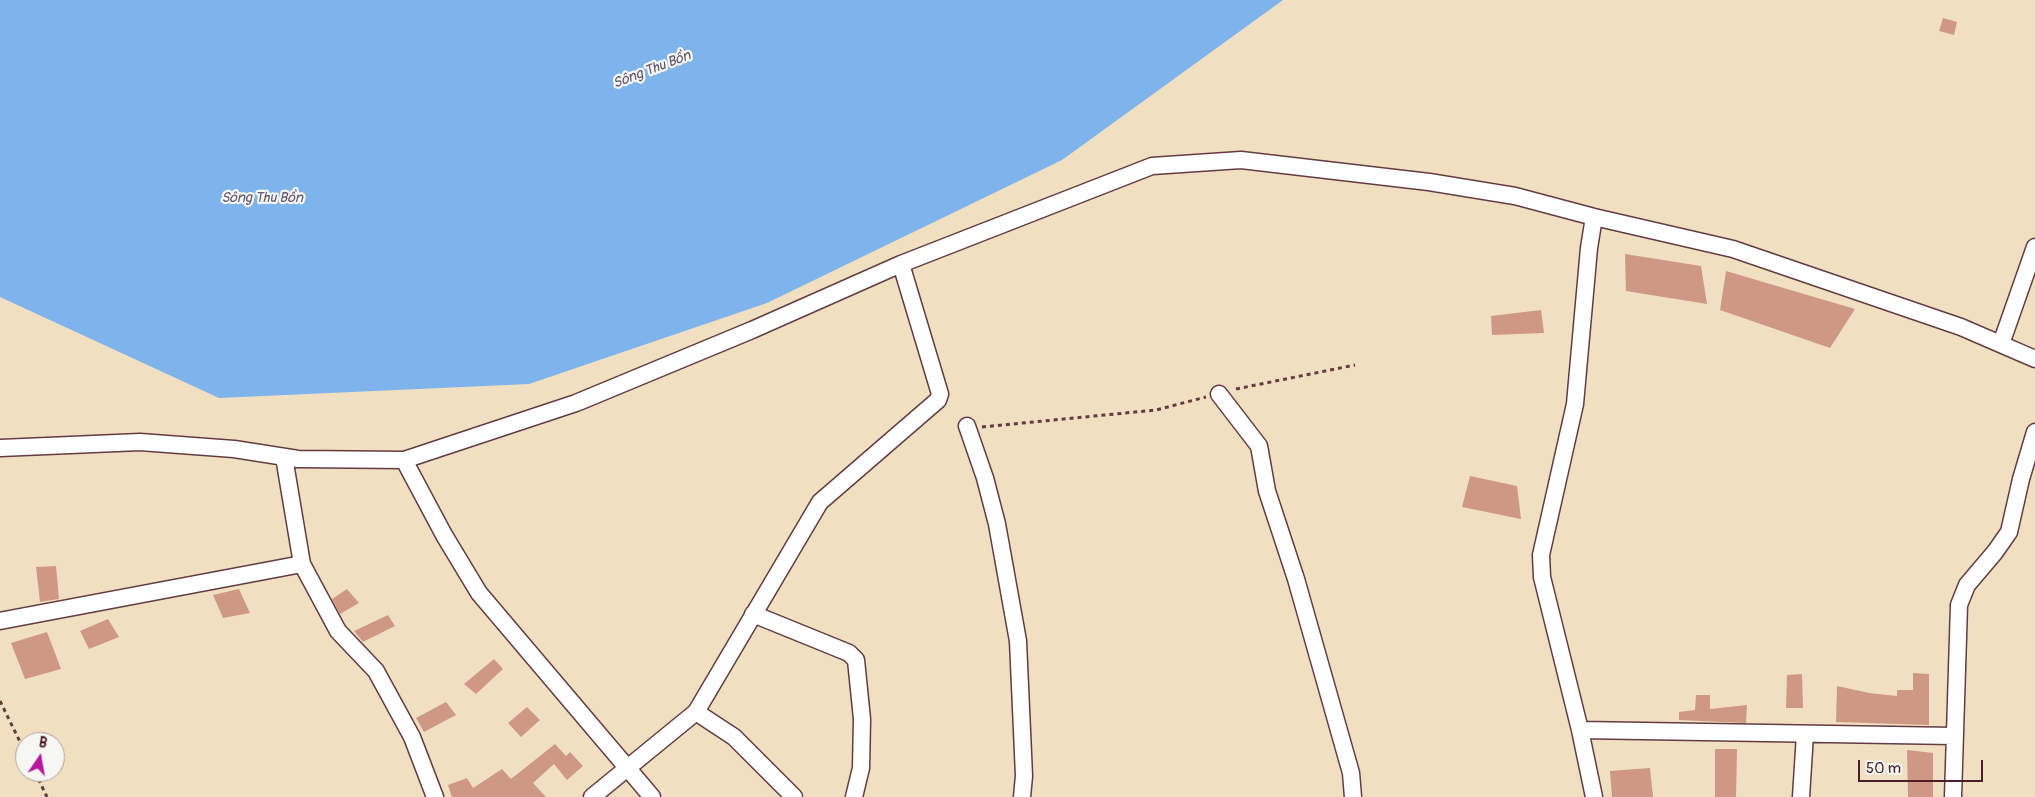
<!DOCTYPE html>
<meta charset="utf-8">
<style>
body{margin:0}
#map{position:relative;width:2035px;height:797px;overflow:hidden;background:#f1dfc2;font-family:Pangolin,sans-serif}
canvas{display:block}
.north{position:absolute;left:15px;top:732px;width:50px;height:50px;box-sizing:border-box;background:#f6f6f2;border:1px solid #b1a0a2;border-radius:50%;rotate:12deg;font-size:14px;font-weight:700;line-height:20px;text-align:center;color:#4a1f2b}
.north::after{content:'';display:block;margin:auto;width:18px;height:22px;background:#b5179e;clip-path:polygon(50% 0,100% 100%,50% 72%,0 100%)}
.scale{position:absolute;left:1858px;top:760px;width:125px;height:22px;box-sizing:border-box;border:2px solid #4a1f2b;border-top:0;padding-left:6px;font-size:15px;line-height:18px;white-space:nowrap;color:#4a1f2b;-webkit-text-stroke:4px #f6f6f2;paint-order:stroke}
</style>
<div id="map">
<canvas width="2035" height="797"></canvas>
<div class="north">B</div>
<div class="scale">50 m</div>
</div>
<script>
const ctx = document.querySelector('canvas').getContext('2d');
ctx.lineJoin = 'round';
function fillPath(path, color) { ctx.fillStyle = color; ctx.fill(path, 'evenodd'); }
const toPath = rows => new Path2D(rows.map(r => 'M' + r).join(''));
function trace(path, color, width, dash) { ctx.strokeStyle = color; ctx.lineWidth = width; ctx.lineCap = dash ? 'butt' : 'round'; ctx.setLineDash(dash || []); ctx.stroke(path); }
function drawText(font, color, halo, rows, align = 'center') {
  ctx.font = font + ' Pangolin,sans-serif'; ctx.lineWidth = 4.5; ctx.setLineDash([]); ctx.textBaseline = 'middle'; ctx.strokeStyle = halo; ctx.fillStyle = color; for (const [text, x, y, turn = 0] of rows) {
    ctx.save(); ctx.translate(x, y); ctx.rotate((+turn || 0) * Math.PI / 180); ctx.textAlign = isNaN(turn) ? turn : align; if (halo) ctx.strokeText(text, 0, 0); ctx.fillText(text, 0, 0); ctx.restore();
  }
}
const water = toPath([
 [0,0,1283,0,1062,160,767,303,529,384,219,398,0,297]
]);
const building = toPath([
 [1943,18,1957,22,1954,35,1939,31],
 [1625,254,1701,266,1707,304,1626,291],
 [1726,271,1855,309,1830,348,1720,310],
 [1541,310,1544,333,1492,335,1491,316],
 [1470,476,1517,486,1521,519,1462,507],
 [56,566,59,599,40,602,36,567],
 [239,589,250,613,223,618,213,595],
 [347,589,359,603,340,614,332,599],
 [388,615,395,626,363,642,354,631],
 [108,619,119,637,89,649,80,631],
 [47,632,61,669,25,679,11,643],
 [494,659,503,669,476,694,464,684],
 [1913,673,1929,674,1929,725,1836,722,1837,686,1869,693,1897,696,1897,690,1913,690],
 [1802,674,1803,708,1786,708,1787,675],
 [1696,695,1710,695,1710,709,1747,705,1746,723,1679,720,1679,712,1695,710],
 [446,702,456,715,424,732,416,718],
 [527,707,540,720,521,737,508,723],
 [555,744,566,756,570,752,583,766,567,780,554,764,533,783,546,797,452,797,448,785,467,778,473,788,502,769,511,779],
 [1715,749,1737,749,1736,797,1715,797],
 [1907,750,1933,753,1933,797,1908,797],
 [1650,768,1653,797,1612,797,1610,771]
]);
const path = toPath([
 [1236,389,1355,365],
 [982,427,1156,410,1206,397],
 [0,701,25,752],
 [35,772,47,797]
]);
const street = toPath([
 [1594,217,1589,248,1575,404,1541,555,1542,577,1580,730,1594,797],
 [2001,344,2035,247],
 [1219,394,1259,446,1267,491,1296,579,1351,773,1353,797],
 [967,426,985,478,997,524,1018,641,1024,776,1022,797],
 [0,448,140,442,234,449,298,459,404,460,576,403,752,330,901,264,1152,166,1241,160,1429,182,1515,196,1594,217,1733,249,1961,327,2035,359],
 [284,457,302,564,338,631,376,671,412,737,435,797],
 [404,460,444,535,479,593,652,797],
 [753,614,849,653,856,660,862,719,861,768,854,797],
 [0,621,302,564],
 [696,712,734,737,794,797],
 [1580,730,1954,736],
 [592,797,696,712,820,502,938,400,940,394,901,264],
 [1801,797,1805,734],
 [1953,797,1959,605,1967,585,1995,552,2009,532,2021,479,2035,432]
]);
const waterNames = [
 ["Sông Thu Bồn",652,70,-21],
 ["Sông Thu Bồn",262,198]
];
fillPath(water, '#7fb3ec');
fillPath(building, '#cf9884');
trace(street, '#633c42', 19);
trace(path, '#633c42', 3, [4, 4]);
trace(street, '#fff', 16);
drawText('italic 14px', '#5d536f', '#f6f6f2', waterNames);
</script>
